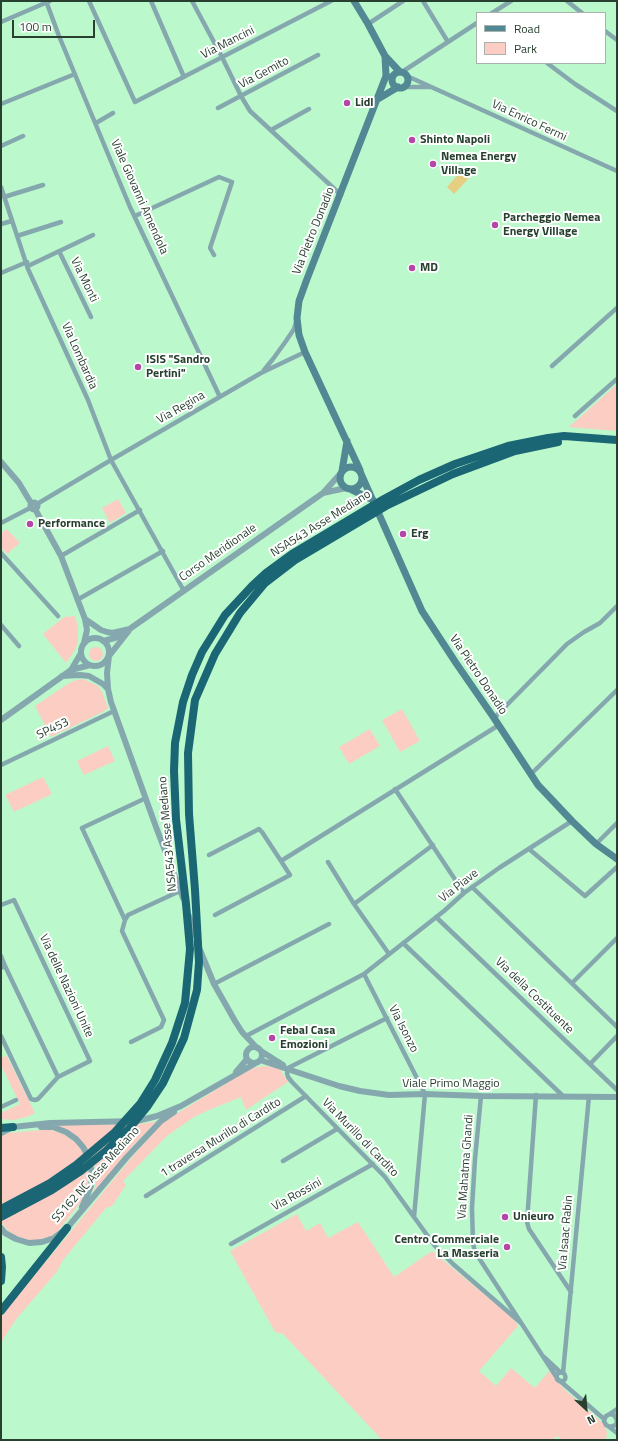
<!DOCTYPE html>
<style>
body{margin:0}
#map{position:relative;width:618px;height:1441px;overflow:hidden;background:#bbf9cc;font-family:"Titillium Web",sans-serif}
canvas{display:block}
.frame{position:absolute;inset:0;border:2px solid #27402f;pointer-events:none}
.legend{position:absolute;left:476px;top:12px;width:130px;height:52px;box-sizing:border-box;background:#fff;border:1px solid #a9b3ac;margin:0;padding:5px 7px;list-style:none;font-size:12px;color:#27402f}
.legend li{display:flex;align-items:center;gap:8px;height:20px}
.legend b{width:20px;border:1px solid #a9b3ac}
.north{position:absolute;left:566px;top:1389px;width:40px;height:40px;-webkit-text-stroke:3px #fff;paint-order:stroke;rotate:154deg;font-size:11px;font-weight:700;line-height:16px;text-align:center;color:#27402f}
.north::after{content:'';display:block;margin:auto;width:14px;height:18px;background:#27402f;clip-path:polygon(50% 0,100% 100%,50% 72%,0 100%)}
.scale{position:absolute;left:12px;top:20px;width:83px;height:18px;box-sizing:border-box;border:2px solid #27402f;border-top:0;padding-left:5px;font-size:12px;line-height:14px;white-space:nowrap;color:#27402f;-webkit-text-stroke:3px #fff;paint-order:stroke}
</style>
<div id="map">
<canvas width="618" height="1441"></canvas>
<div class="frame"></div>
<ul class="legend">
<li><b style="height:5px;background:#528894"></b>Road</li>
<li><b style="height:11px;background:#fccec3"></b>Park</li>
</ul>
<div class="north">N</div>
<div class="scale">100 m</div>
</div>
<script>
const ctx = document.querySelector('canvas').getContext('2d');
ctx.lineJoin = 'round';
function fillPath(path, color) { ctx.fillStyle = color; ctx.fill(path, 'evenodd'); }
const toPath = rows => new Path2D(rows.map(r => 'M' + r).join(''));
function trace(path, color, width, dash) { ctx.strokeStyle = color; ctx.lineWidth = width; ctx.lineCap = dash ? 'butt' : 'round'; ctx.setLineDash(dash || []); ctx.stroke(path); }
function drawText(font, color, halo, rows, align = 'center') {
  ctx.font = font + ' "Titillium Web",sans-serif'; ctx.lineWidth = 4; ctx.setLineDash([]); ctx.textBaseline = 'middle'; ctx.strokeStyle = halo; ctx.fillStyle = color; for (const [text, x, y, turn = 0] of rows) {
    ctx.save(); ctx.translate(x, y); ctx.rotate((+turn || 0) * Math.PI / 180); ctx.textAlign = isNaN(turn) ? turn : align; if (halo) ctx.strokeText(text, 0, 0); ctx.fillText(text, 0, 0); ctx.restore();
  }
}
const green = toPath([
 [617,384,617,431,568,427,576,421],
 [118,499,126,513,110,523,102,508],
 [7,529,20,543,7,554,1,548,1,533],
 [75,616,78,627,78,639,76,648,66,663,43,634,64,617],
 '89 654a7 7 0 1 1 14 0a7 7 0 1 1-14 0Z',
 [83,679,98,686,102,692,108,708,103,712,51,737,35,706,69,683,76,680],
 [402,709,420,741,400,752,382,720],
 [370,729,380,746,349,764,339,747],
 [108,746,115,761,84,775,77,761],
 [43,777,52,794,14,812,5,795],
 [6,1056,8,1058,35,1113,27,1117,14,1120,1,1119,1,1113,20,1104,1,1065,1,1057],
 [265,1066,276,1067,280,1069,288,1082,246,1110,241,1097,209,1110,194,1117,167,1136,123,1181,126,1185,112,1206,106,1208,63,1260,56,1273,17,1318,3,1339,1,1347,1,1316,137,1151,162,1123,176,1114,250,1069,257,1067],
 [157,1121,133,1146,93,1194,96,1182,95,1169,90,1152,79,1139,58,1127,58,1125,140,1124],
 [42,1130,51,1130,64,1134,77,1144,83,1152,89,1174,88,1187,84,1198,58,1231,49,1237,34,1241,23,1240,9,1232,1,1222,1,1136,8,1133],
 [297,1214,306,1231,320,1223,328,1238,358,1222,394,1277,432,1251,514,1319,518,1326,479,1371,496,1386,511,1368,535,1388,549,1371,566,1391,605,1425,607,1433,606,1440,562,1440,557,1436,553,1440,382,1440,283,1334,275,1332,230,1251]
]);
const water = toPath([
 [461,171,469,178,454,194,447,187]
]);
const minor = toPath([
 [46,1,59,36,130,207,220,397],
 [89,1,135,102,331,1],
 [151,1,184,77],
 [192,1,222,57,241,96,250,111,341,195],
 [423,1,448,42],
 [567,1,582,13],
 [492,13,511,1],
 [1,22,50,1],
 [368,24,403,1],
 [605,31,617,40],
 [547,63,575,84,617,111],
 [402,72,477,23],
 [386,76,393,75],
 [407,76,617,171],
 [403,87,430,87],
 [1,104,75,74],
 [218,108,318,55],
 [96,123,113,113],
 [271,130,309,109],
 [1,146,23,136],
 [1,187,28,269,88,400,111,460,37,504],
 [4,197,43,185],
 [135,216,219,177,232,182,210,248,214,255],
 [1,224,12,221],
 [17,236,61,222],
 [59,251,91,317],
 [28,266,93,235],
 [1,273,27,262],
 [552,366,617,308],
 [264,370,273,359,286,341,294,329,296,322],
 [575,416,617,379],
 [1,523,30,508],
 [1,553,58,616],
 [61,556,140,510],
 [184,591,111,460,261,373,305,352],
 [77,600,163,551],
 [1,625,19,646],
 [494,718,567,644,584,632,600,623,617,606],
 [1,765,114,711],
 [531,774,617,690],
 [395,789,464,893],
 [596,844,617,823],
 [529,849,585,896,617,867],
 [209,855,259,829,262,832,281,861,499,725],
 [328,862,354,904,389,954],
 [472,887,617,1027],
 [354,904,433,845],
 [1,905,14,900,90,1061,58,1077,5,966,1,968],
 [215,915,290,875,281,861],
 [436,917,617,1090],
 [125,920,82,828,146,798],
 [403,943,563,1096],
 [1,956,5,966],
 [364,974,425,1094,414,1217],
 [572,983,617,938],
 [214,984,329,924],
 [387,1018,288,1068,287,1073,288,1077,292,1082,385,1177,435,1246,453,1264,521,1323],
 [1,1036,31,1099,35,1100,38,1099,58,1077],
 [246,1036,364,974,444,911,464,893,499,868,572,821],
 [131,1042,161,1027,164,1020,122,931,125,920,128,915,180,891],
 [590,1064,617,1036],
 [536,1095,527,1222,529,1229,571,1292],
 [481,1096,475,1159,472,1208,473,1243,475,1252,557,1378],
 [1,1107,16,1100],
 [283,1161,337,1129],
 [146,1196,306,1096],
 [231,1244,373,1164],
 [544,1357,560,1372],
 '556.5 1377a4.5 4.5 0 1 1 9 0a4.5 4.5 0 1 1-9 0Z',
 [563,1373,589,1096],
 [559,1380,604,1419],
 [608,1415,617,1409],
 [617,1420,614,1415,610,1414,606,1416,604,1421,606,1425,610,1427,616,1425,617,1421],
 [608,1426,617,1433]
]);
const tertiary = toPath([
 [1,462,19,483,31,503],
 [323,493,346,488],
 '30.5 506a3.5 3.5 0 1 1 7 0a3.5 3.5 0 1 1-7 0Z',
 [35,509,61,556,85,619,87,630,84,643],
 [85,619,101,630,107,632,112,633,130,629],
 '81 652a14 14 0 1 1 28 0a14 14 0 1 1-28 0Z',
 [103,641,115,638,124,635],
 [71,670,81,653],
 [62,676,80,675,89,676,103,684,108,689],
 [1,720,71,670,90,665],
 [183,898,156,827,111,702,108,689,107,673,109,656,131,628,323,493,340,474],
 [189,916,196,936],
 [200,950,214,984,235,1021,242,1032,257,1048],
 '246 1055a8 8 0 1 1 16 0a8 8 0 1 1-16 0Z',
 [261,1051,283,1065],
 [260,1060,339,1086,360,1091,389,1095,425,1094,481,1096,617,1097],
 [236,1072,247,1059],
 [41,1127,53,1127,66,1132,76,1139,83,1147,89,1158,92,1174,91,1186,82,1207],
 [1,1133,13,1127,50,1123,137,1121,157,1116,181,1106,256,1063],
 [1,1228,5,1233,16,1239,29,1243,42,1242,54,1238,67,1228,127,1157,161,1121,174,1112]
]);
const secondary = toPath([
 [354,1,368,24,385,56,386,76,307,279,299,301,297,318,299,335,305,352,360,470],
 [385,56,400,72],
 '392 80a8 8 0 1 1 16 0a8 8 0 1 1-16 0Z',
 [378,99,398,87],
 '340 478a11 11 0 1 1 22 0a11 11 0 1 1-22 0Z',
 [342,471,347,441],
 [362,476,422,611,456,663,494,718,538,785,572,821,596,844,617,859],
 [350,489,373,500]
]);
const trunk = toPath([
 [1,1128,13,1127],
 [1,1257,2,1267,1,1281],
 [1,1311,67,1228]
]);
const trunkBridge = toPath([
 [1,1209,50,1183,76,1165,115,1132,140,1104,155,1080,172,1043,185,1003,190,949,186,904,176,819,174,771,175,743,183,702,192,675,202,652,225,615,252,586,266,573,292,554,384,499,419,480,455,464,508,446,548,438,564,436,617,440],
 [1,1217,52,1190,81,1171,107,1150,128,1130,147,1107,163,1083,184,1038,197,990,199,962,195,890,189,814,188,753,195,700,215,654,240,613,265,583,295,560,386,506,453,474,515,451,558,442]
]);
const markers = [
 [347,103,4,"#b346a6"],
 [412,140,4,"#b346a6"],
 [433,164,4,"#b346a6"],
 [495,225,4,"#b346a6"],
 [412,268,4,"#b346a6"],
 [138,367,4,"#b346a6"],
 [30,524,4,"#b346a6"],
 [403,534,4,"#b346a6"],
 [272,1038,4,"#b346a6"],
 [505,1217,4,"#b346a6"],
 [507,1247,4,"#b346a6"]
];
const streetNames = [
 ["Via Mancini",228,43,-27],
 ["Via Gemito",264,73,-28],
 ["Via Enrico Fermi",529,121,25],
 ["Viale Giovanni Amendola",139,197,66],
 ["Via Pietro Donadio",314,231,-68],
 ["Via Monti",84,280,64],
 ["Via Lombardia",79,356,66],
 ["Via Regina",181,408,-30],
 ["NSA543 Asse Mediano",321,524,-32],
 ["Corso Meridionale",218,553,-35],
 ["Via Pietro Donadio",478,675,56],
 ["SP453",53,729,-26],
 ["NSA543 Asse Mediano",168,834,-95],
 ["Via Piave",459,886,-38],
 ["Via delle Nazioni Unite",66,986,65],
 ["Via della Costituente",534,996,44],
 ["Via Isonzo",403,1029,63],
 ["Viale Primo Maggio",451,1084],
 ["1 traversa Murillo di Cardito",221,1138,-32],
 ["Via Murillo di Cardito",360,1138,46],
 ["Via Mahatma Ghandi",466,1167,-86],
 ["SS162 NC Asse Mediano",96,1175,-48],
 ["Via Rossini",297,1195,-29],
 ["Via Isaac Rabin",566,1233,-85]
];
const poiNames = [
 ["Lidl",355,103],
 ["Shinto Napoli",420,140],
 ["Nemea Energy",441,157],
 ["Village",441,171],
 ["Parcheggio Nemea",503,218],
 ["Energy Village",503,232],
 ["MD",420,268],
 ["ISIS \"Sandro",146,360],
 ["Pertini\"",146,374],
 ["Performance",38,524],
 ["Erg",411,534],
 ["Febal Casa",280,1031],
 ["Emozioni",280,1045],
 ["Unieuro",513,1217],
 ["Centro Commerciale",499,1240,"right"],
 ["La Masseria",499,1254,"right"]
];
fillPath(green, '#fccec3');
fillPath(water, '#e6ce83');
trace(minor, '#85a8af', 4.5);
trace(tertiary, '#85a8af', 6);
trace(secondary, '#528894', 7);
trace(trunk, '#1b6674', 8);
trace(trunkBridge, '#1b6674', 8);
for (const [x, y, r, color] of markers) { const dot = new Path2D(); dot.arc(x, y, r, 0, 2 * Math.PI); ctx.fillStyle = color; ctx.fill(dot); trace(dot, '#fff', 1.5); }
drawText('12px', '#27402f', '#fff', streetNames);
drawText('bold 12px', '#27402f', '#fff', poiNames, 'left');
</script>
